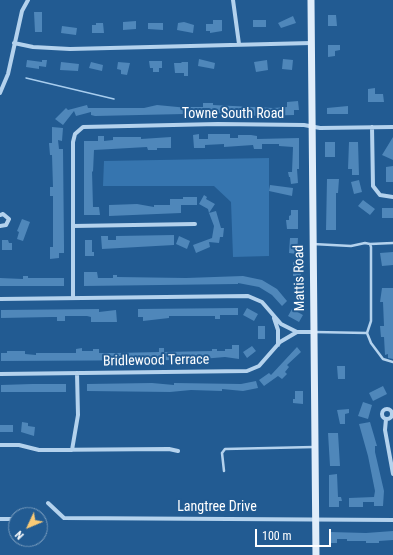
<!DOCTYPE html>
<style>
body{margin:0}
#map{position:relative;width:393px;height:555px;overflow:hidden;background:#225b92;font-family:"Roboto Condensed",sans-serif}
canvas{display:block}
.north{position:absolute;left:8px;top:507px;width:40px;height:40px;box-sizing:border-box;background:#225b92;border:1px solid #7a9dbe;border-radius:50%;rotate:226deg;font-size:11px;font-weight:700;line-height:16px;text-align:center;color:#fff}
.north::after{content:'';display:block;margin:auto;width:14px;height:18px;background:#f9ca76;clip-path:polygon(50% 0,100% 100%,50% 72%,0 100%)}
.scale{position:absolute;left:255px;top:529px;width:76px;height:18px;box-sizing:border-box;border:2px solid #fff;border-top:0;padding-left:5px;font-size:12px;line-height:14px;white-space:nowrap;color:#fff;-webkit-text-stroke:3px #225b92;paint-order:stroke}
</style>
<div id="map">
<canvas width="393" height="555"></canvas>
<div class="north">N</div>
<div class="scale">100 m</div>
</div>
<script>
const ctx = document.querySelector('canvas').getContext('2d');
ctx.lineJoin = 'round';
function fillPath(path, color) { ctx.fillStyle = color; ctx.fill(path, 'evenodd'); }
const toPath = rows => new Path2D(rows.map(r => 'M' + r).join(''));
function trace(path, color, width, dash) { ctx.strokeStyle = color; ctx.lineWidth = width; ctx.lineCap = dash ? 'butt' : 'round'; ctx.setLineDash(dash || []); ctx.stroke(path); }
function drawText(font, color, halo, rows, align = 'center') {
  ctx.font = font + ' "Roboto Condensed",sans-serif'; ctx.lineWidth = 4; ctx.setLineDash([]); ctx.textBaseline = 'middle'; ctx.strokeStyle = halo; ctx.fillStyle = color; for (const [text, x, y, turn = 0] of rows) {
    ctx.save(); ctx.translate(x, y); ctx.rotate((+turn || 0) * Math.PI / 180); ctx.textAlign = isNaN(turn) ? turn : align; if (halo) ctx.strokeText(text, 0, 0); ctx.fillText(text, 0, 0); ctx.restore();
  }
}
const green = toPath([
 [269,158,269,256,233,257,231,202,214,186,103,186,104,161]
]);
const stream = toPath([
 [26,78,114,99]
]);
const building = toPath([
 [34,12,42,12,42,32,35,32],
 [328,15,336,15,337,26,328,26],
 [293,16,296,23,281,28,278,23],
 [213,20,222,20,222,31,210,33,210,31,206,31,206,24,213,24],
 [253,20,266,20,266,27,253,27],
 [136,21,136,29,123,30,123,22],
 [184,22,194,25,193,33,177,30,178,23],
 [96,23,103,23,104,33,92,33,92,25,96,25],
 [148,23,163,23,163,30,148,29],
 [62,26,77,28,76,35,61,33],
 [328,45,340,45,340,50,335,51,335,56,328,57],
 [199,59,215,63,214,69,198,66],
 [283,59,293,60,292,70,282,69],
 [27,60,42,62,42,60,47,60,46,67,39,66,39,69,26,67],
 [267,60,268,70,256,72,254,62],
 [149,61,162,61,162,68,159,68,159,72,153,72,153,68,150,68],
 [61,62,79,64,78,71,60,70],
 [91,62,103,65,102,71,89,68],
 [118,62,130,63,127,75,121,74,121,70,117,69],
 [181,62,188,62,188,76,184,76,184,73,175,73,174,63,182,63],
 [375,88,375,94,383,94,384,102,368,102,368,89],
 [298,101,299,110,294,110,294,115,258,116,229,113,95,116,91,115,91,112,76,116,74,111,63,125,55,119,66,108,68,110,87,105,88,108,144,108,157,105,188,108,188,107,203,107,203,103,213,103,213,105,273,108,287,107,287,102],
 [348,106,348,114,327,114,327,108],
 [52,127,63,128,62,141,58,140,59,149,63,149,64,245,64,253,59,253,59,258,50,259,50,247,53,247,53,196,50,196,50,187,53,187,52,155,50,155,49,143,52,143],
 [199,134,199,139,208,139,208,134,230,134,230,138,238,138,238,135,251,135,257,136,257,139,299,138,299,169,297,169,298,183,291,184,290,177,289,177,288,172,292,172,293,147,279,146,279,144,262,144,262,149,254,149,253,145,224,147,224,144,205,145,205,148,194,148,193,135],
 [98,136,104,136,104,141,113,140,113,137,141,137,141,139,171,137,171,148,157,148,157,150,148,150,147,147,94,150,93,172,92,171,93,207,99,207,100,215,84,215,84,141,98,141],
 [393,137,393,160,382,155],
 [325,142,335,142,335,157,325,157],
 [349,142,358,142,359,175,352,175,352,169,348,169],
 [393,166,393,182,386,182,386,167],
 [327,179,339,179,338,193,336,193,336,230,326,230],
 [359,180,362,192,354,194,351,182],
 [270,185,293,188,292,196,269,191],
 [204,195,207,197,206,199,215,204,209,213,208,209,199,204],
 [183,197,197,197,197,205,181,205,181,213,109,216,109,205,137,204,154,207,154,205,170,205,170,199,183,199],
 [363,200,375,209,370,215,358,206],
 [382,208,393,208,393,218,382,218],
 [291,210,298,210,298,229,287,229,286,220,289,220,289,216,291,215],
 [216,211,221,228,224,228,223,237,220,237,219,243,209,242,210,247,196,253,193,245,212,238,214,226,209,213],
 [22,219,30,222,23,241,17,239,19,232,17,231],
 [174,235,174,245,102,249,101,236,108,236,108,240,116,240,116,236],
 [179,236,190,241,187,249,176,244],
 [290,238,298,238,297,254,289,253],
 [2,240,8,240,9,243,12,243,12,250,2,250],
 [85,240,92,240,92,252,94,252,94,256,85,256],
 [393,252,393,265,382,266,380,253],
 [293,262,301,262,301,276,293,276],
 [84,272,97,272,98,278,113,278,113,275,117,275,117,277,186,278,243,276,262,280,277,289,287,301,282,306,272,295,259,287,238,283,238,284,84,286],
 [23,276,28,276,28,278,64,278,64,286,0,286,0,278,23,279],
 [382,288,393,288,393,359,388,358,388,354,385,355,384,337,381,337,380,326,384,326,383,302,380,302],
 [238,308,238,315,220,315,220,319,215,319,215,316,169,316,169,318,143,321,143,317,138,317,138,309],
 [247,308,258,314,254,321,243,315],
 [99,309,99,312,116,310,117,322,91,322,91,317,87,316,65,316,65,321,57,321,57,317,52,317,1,318,1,310],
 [292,309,303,315,299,322,288,316],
 [258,326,265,326,265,339,258,339],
 [232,345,239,345,239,359,225,357,190,360,1,361,1,353,7,353,7,351,25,351,25,354,36,355,36,353,76,353,76,349,82,348,82,351,93,351,93,349,99,349,99,353,117,353,159,352,159,348,164,348,164,352,212,351,212,349,217,349,217,351,225,351,225,349,232,349],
 [252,346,256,351,247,358,243,352],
 [297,347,301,352,287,365,289,367,285,372,287,374,282,379,278,376,264,386,259,380,269,373,271,375],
 [337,366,345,366,345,379,338,379],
 [256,381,258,388,243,391,222,389,222,391,191,390,170,392,87,391,87,384,152,383,174,385,174,383,241,384],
 [32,384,66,384,66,392,1,392,1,385],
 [383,386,387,394,373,401,369,393],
 [295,391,303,391,303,404,293,403,293,399,295,399],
 [363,402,372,405,368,419,358,416],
 [349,409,349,413,345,414,345,424,340,424,337,410],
 [22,422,28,423,28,426,35,427,34,436,21,432],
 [370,422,377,446,375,446,375,452,384,491,383,506,374,506,374,502,363,502,363,507,349,507,349,498,374,497,375,491,368,456,359,424],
 [0,425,13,425,13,432,0,432],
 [328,433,338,433,340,466,330,466],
 [337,474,338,497,341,497,342,501,339,501,339,507,329,507,329,475],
 [393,531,393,540,379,541,379,543,366,543,366,541,347,541,347,539,337,539,337,543,330,543,330,532,366,533]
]);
const service = toPath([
 [313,244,351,246,365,243,370,244,371,247,371,321,367,333,314,332],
 [370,244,393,243],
 [367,333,371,343,383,359,393,362],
 [224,471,222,453,225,449,314,447]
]);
const minor = toPath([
 [233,0,239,44],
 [14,43,33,47,70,49,311,43],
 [0,93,8,74,22,11,28,0],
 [372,127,373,186,380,195,393,197],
 [0,215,3,214,9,219,6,225,0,226],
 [73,226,195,224],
 [73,297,73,142,75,134,83,127,218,124,304,125,320,128,393,127],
 [0,299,248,296,262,302,281,324,297,332,314,332],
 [274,318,278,330,278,345],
 [0,374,247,371,259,366,280,342,297,332],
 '382 414a5 5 0 1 1 10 0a5 5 0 1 1-10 0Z',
 [386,419,385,430,393,474],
 [0,445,19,445,39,450,169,449,178,451],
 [72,450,78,415,77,373],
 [48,503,64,518,393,520],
 [0,519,16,519]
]);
const secondary = toPath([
 [311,0,316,555]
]);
const streetNames = [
 ["Towne South Road",233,114],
 ["Mattis Road",300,278,-91],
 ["Bridlewood Terrace",156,361,-1],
 ["Langtree Drive",217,507]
];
fillPath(green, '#3675af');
trace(stream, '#a8cdee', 1.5);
fillPath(building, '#4f87ba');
trace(service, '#b4d2ed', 2.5);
trace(minor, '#b4d2ed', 4);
trace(secondary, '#e0edfa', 7);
drawText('14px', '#fff', '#225b92', streetNames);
</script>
